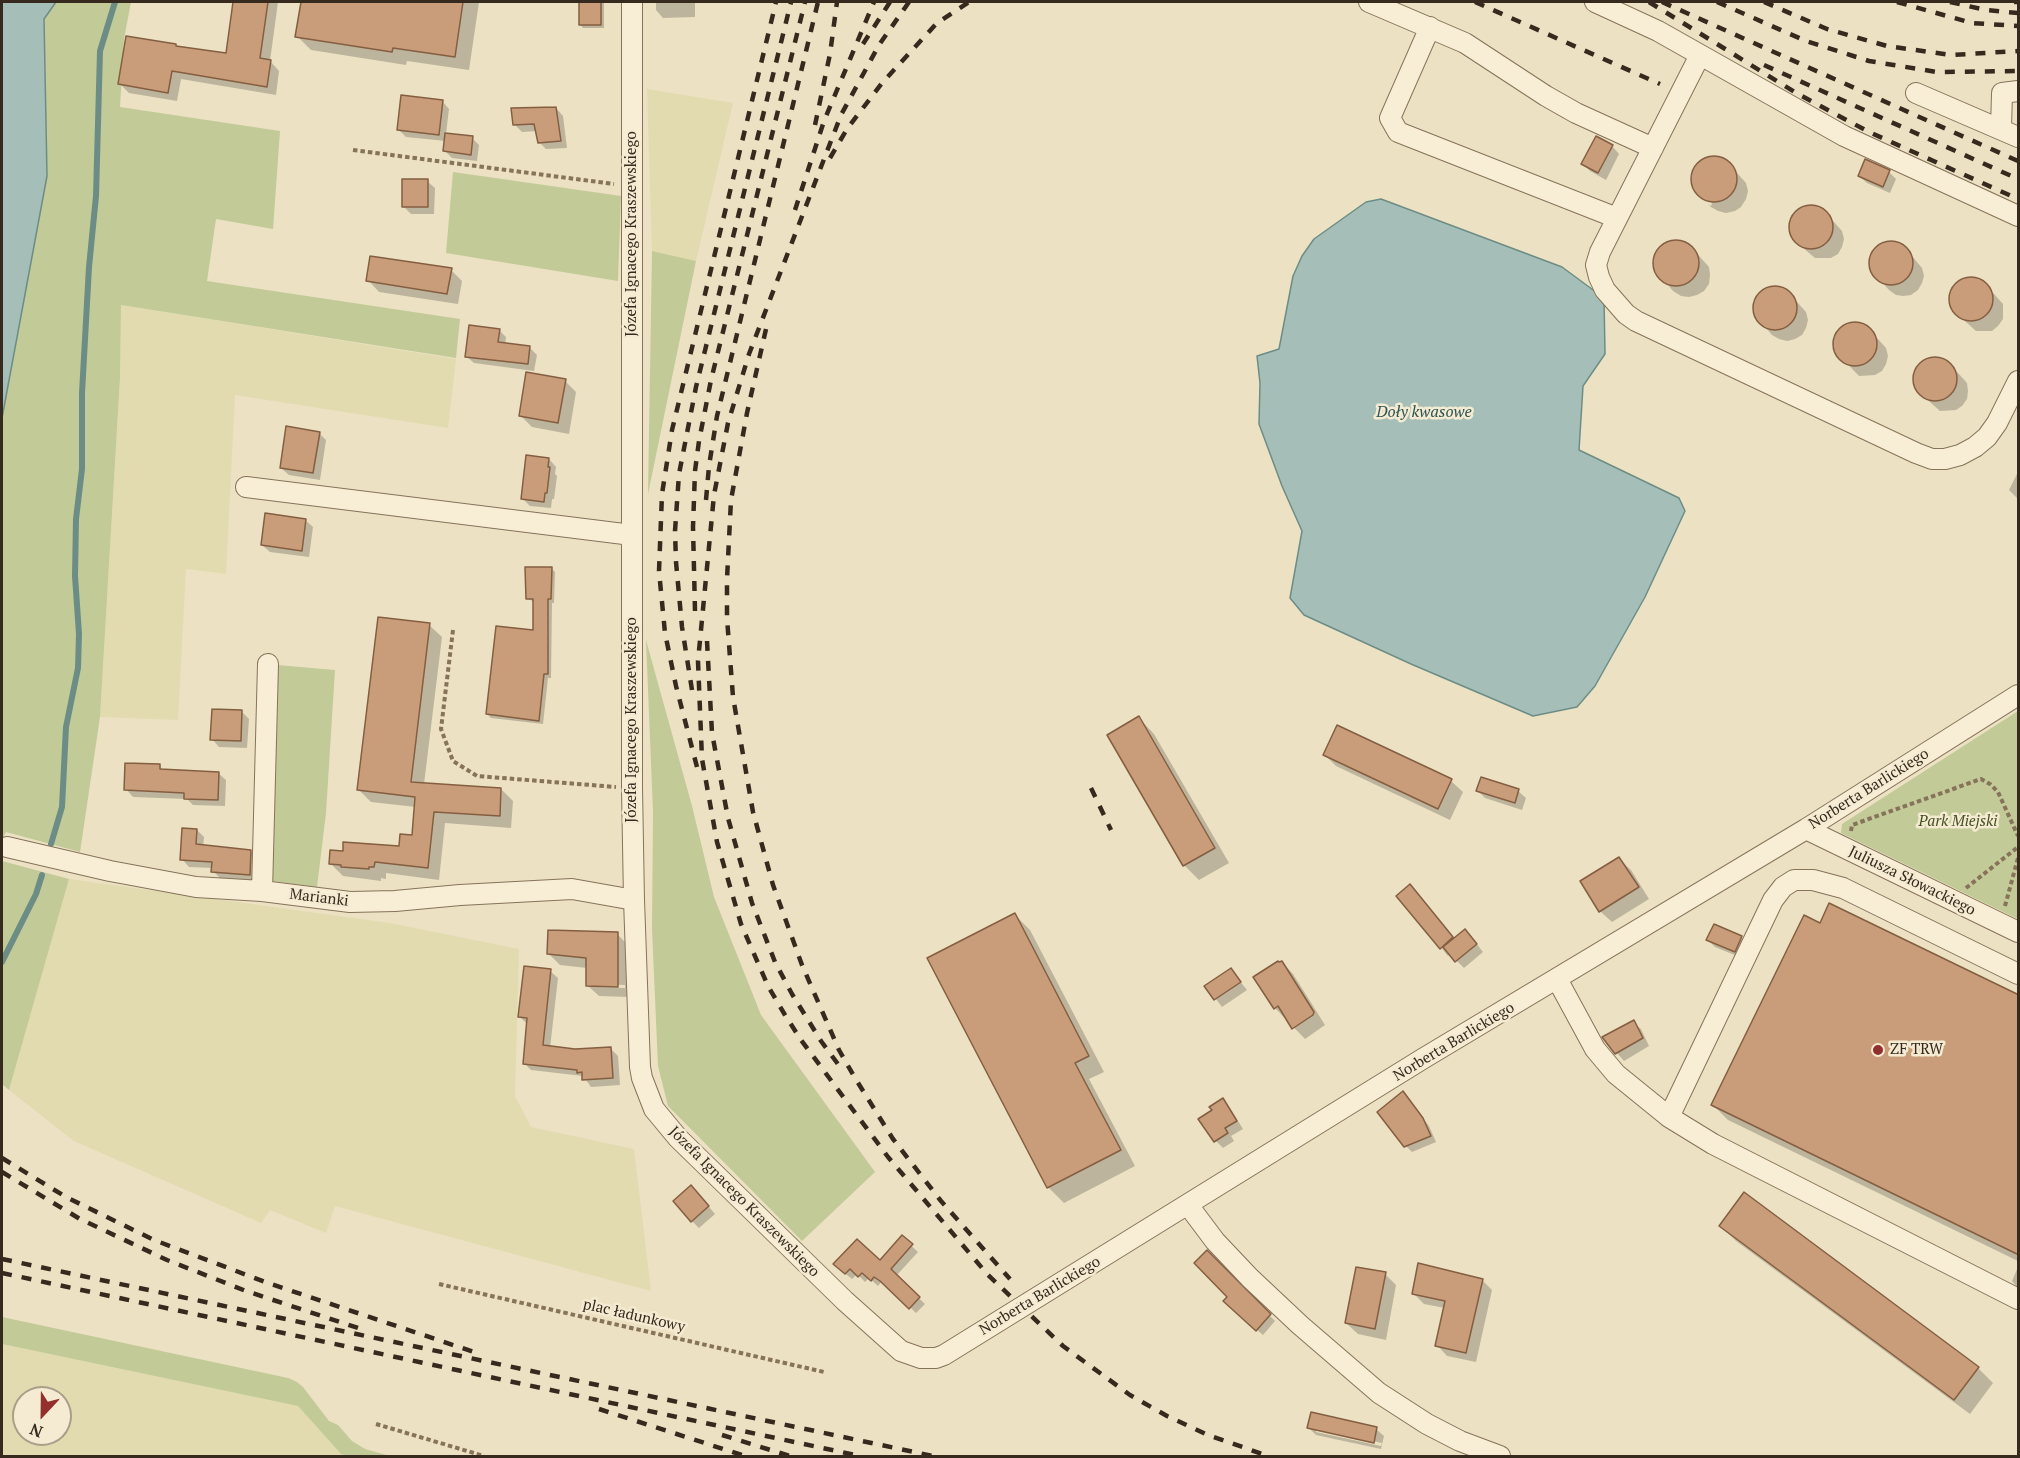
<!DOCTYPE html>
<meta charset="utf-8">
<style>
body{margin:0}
#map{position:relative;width:2020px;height:1458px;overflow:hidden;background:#ece1c3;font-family:"PT Serif",serif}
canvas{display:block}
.frame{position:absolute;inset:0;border:3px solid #362a1e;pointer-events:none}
.north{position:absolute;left:12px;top:1386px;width:60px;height:60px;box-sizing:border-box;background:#f4ebd2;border:2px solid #a89e8a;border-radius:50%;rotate:202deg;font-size:16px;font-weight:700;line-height:24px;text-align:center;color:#362a1e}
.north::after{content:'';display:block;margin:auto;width:21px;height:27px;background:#932f2c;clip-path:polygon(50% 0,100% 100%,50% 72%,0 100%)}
</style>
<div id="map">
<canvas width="2020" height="1458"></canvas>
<div class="frame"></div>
<div class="north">N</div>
</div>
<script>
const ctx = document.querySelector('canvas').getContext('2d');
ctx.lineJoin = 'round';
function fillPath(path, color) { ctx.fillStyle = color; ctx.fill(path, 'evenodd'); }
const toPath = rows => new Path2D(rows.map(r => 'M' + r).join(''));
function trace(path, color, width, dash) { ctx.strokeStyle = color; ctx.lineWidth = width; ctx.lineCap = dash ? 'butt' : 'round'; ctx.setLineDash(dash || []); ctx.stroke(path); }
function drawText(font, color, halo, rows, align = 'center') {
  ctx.font = font + ' "PT Serif",serif'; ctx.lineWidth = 5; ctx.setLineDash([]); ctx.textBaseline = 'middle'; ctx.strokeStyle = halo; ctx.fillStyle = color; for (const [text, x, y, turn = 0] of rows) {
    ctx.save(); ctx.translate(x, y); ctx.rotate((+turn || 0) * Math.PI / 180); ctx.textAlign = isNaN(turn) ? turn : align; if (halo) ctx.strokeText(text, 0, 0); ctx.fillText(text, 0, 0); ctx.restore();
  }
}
const farmland = toPath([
 [647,89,733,103,696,261,652,251],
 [121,305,456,359,448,428,235,395,226,574,186,569,178,720,100,717,120,378],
 [69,879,390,923,519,949,515,1096,531,1127,634,1149,651,1291,335,1206,326,1233,270,1210,261,1223,74,1141,9,1090],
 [2,1344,298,1406,341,1454,347,1456,2,1456],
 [24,1398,60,1398,60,1434,24,1434]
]);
const green = toPath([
 [56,2,131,2,124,39,120,107,280,131,273,229,216,219,207,281,460,319,456,358,121,305,120,378,100,717,80,852,6,832,2,840,2,418,47,176,44,19],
 [453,172,621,196,618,281,446,253],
 [652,251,696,261,648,494],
 [646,640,692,806,714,897,761,1015,875,1172,802,1241,668,1106,658,1066,652,929,653,812],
 [277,665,335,670,326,813,317,887,271,881],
 [2018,711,2018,919,1841,833,1842,824],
 [2,861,69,879,9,1090,2,1084],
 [2,1317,288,1378,297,1382,303,1387,329,1421,338,1425,352,1441,365,1449,390,1456,347,1456,341,1454,298,1406,2,1344]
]);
const water = toPath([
 [2,2,56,2,44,19,47,176,2,418,2,2],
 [1381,199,1562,267,1604,298,1605,354,1583,386,1579,450,1679,498,1685,511,1645,597,1595,686,1577,707,1533,716,1411,664,1304,615,1290,598,1302,531,1282,486,1259,424,1260,383,1257,356,1279,349,1293,276,1302,256,1314,239,1366,202,1381,199]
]);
const shadow = toPath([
 [234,2,278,2,270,61,279,71,276,95,181,79,177,101,129,93,120,84,178,48,227,55],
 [302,2,479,2,469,70,407,61,406,65,311,50,297,36],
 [580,2,604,2,604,28,583,28,580,24],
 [656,2,695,2,695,17,663,18,656,10],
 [442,101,449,109,446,134,472,138,479,145,477,161,452,158,444,150,446,141,406,137,399,130],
 [556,108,563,116,567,148,546,149,539,142,537,131,522,132,515,125],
 [1612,146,1619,154,1606,180,1590,171,1583,164],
 [1714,157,1722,159,1729,164,1746,183,1748,191,1746,199,1741,207,1735,211,1726,213,1718,211,1711,207,1708,204,1711,206,1712,203,1703,197,1703,199,1694,187,1692,179,1694,171,1699,164,1705,159],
 [1889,172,1896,179,1890,193,1867,183,1859,176],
 [427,181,435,188,434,214,411,214,404,207],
 [1810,206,1825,212,1842,231,1844,239,1842,247,1838,254,1831,258,1815,258,1796,242,1792,235,1790,227,1792,219,1796,212,1803,208],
 [1676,242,1684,243,1692,248,1709,267,1710,275,1709,284,1704,291,1697,295,1689,297,1681,296,1673,291,1657,272,1656,255,1661,248,1668,243],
 [1891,243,1899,244,1906,249,1922,268,1924,276,1922,283,1918,290,1911,295,1903,296,1896,295,1889,290,1872,271,1870,264,1872,256,1876,249,1883,244],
 [451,270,462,281,458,304,379,292,368,280],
 [1971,279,1979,280,1986,285,2003,304,2003,319,1998,326,1992,331,1976,331,1957,314,1952,307,1951,300,1952,292,1956,285,1963,280],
 [1774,287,1782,289,1789,293,1806,312,1808,320,1806,328,1802,335,1795,339,1787,341,1779,339,1772,335,1756,316,1754,308,1755,300,1760,293,1766,289],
 [1854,323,1862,325,1869,329,1886,348,1888,356,1886,364,1882,371,1875,375,1859,376,1836,352,1834,344,1835,336,1847,325],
 [499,330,506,337,505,345,529,347,537,355,534,371,474,363,466,356],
 [1935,358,1950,364,1967,383,1968,391,1967,399,1962,406,1956,410,1940,411,1921,394,1916,387,1914,379,1916,371,1920,365,1927,360],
 [565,381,576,392,569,434,532,427,520,415],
 [319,433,326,440,320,480,289,475,281,468],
 [549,459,556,467,555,474,557,476,554,499,552,499,551,508,530,506,523,499],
 [2018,472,2018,499,2009,490],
 [305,520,313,527,309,557,270,552,262,545],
 [551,568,555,572,554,603,552,603,551,678,548,678,543,724,491,718,487,714,535,632,534,602,527,598],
 [429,625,442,637,424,784,501,789,513,801,511,828,445,823,439,880,386,873,386,879,381,878,381,881,343,876,331,864,344,852,400,848,414,837,416,807,371,802,359,790],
 [241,711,249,719,247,748,219,747,212,739],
 [1139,718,1154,734,1229,863,1199,880,1184,865],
 [1338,727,1451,781,1463,792,1450,820,1336,766,1325,755],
 [159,766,165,771,218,773,226,780,225,806,193,805,187,799,133,797,126,789],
 [1478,791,1518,791,1526,798,1522,810,1485,798],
 [197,830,204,837,203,847,250,851,258,858,257,882,220,878,213,871,213,868,189,867,182,859],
 [1619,859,1631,870,1649,899,1612,922,1600,911],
 [1417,893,1455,939,1472,938,1483,952,1464,968,1450,954,1448,956,1398,896],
 [1015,915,1030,930,1104,1072,1089,1079,1135,1166,1064,1203,1049,1188,929,959],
 [617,934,628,945,629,997,599,996,587,985,587,968,560,965,549,954],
 [597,984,625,985,625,988,597,987],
 [1741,937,1748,944,1742,958,1715,947,1708,940],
 [1282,962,1293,974,1325,1025,1305,1039,1275,1008],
 [1231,970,1247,990,1222,1007,1207,987],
 [550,971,558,978,550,1048,575,1050,611,1049,618,1056,620,1085,591,1087,583,1076,531,1070,524,1063,528,1025,520,1017],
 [2018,997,2018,1261,1728,1120,1713,1105],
 [1633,1022,1641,1029,1649,1046,1624,1061,1604,1038],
 [1409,1099,1429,1126,1436,1142,1412,1152,1406,1146],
 [1222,1100,1230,1108,1243,1129,1231,1136,1234,1141,1223,1148,1216,1141,1214,1111],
 [698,1194,715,1214,699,1228,692,1221],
 [1721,1226,1978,1368,1993,1383,1970,1414,1736,1241],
 [902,1237,918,1252,896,1276,925,1304,916,1313,888,1286,881,1282,878,1286,869,1278,865,1282,857,1274,852,1279,841,1270,880,1262],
 [1207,1253,1275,1321,1263,1335,1230,1307,1229,1297],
 [2018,1267,2018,1288,2012,1281],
 [1385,1274,1396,1285,1386,1340,1358,1334,1346,1323],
 [1482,1280,1492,1290,1476,1362,1447,1356,1437,1345,1445,1308,1424,1304,1413,1293],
 [1309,1428,1376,1429,1384,1436,1381,1449,1316,1435],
 [1316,1429,1382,1443,1381,1446,1316,1432]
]);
const stream = toPath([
 [51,844,62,807,66,727,78,668,79,634,75,576,76,519,82,469,82,393,89,267,96,196,100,51,115,2],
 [2,962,36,894,42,875]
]);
const building = toPath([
 [233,2,268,2,260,58,271,60,267,87,172,71,168,93,118,84,126,36,176,44,176,46,226,53,233,2],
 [301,2,463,2,455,57,393,48,392,52,295,37,301,2],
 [579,2,601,2,601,25,579,25,579,2],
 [401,95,443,100,439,135,397,130,401,95],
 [556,107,561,141,538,143,534,124,513,125,511,108,556,107],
 [445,133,473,136,471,155,443,151,445,133],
 [1596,136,1613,145,1598,173,1581,164,1596,136],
 '1691 179a23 23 0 1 1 46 0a23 23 0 1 1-46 0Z',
 [1865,159,1890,170,1883,187,1858,176,1865,159],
 [402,179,428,179,428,207,402,207,402,179],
 '1789 227a22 22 0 1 1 44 0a22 22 0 1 1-44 0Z',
 '1653 263a23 23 0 1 1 46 0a23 23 0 1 1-46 0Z',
 '1869 263a22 22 0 1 1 44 0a22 22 0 1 1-44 0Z',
 [370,256,452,268,447,294,366,281,370,256],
 '1949 299a22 22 0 1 1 44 0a22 22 0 1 1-44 0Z',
 '1753 308a22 22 0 1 1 44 0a22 22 0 1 1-44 0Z',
 '1833 344a22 22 0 1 1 44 0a22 22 0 1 1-44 0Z',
 [469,325,500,329,498,342,530,346,528,364,465,357,469,325],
 '1913 379a22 22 0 1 1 44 0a22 22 0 1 1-44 0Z',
 [526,372,566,379,558,423,519,416,526,372],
 [286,426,320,432,313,473,280,468,286,426],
 [526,455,549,458,548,467,550,467,547,493,545,493,544,502,521,499,526,455],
 [265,513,306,519,302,551,261,545,265,513],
 [525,567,552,567,551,599,548,599,548,674,544,674,539,721,486,714,496,626,533,630,533,599,526,599,525,567],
 [378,617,430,623,411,782,501,788,500,816,434,812,428,868,375,862,374,867,369,867,369,869,341,867,341,865,329,864,330,850,343,851,343,842,399,846,400,834,412,835,415,797,357,790,378,617],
 [212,709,242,710,241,741,210,740,212,709],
 [1139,716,1215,848,1183,866,1107,735,1139,716],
 [1337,725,1452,779,1438,809,1323,755,1337,725],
 [125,763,160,764,160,769,219,772,218,800,184,799,184,793,124,790,125,763],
 [1481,777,1519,789,1515,803,1476,791,1481,777],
 [182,828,197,829,196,844,251,850,250,875,211,872,212,862,180,860,182,828],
 [1619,857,1639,887,1599,912,1580,881,1619,857],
 [1410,884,1453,937,1440,949,1396,896,1410,884],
 [1829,903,2019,995,2019,1255,1711,1105,1804,915,1820,923,1829,903],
 [1015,913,1089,1056,1075,1063,1121,1150,1047,1188,927,958,1015,913],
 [1714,924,1742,936,1735,952,1706,940,1714,924],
 [1465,929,1477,944,1455,962,1443,947,1465,929],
 [548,930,618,932,618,987,586,986,586,958,547,954,548,930],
 [1278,961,1279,962,1282,961,1314,1012,1313,1015,1292,1029,1278,1006,1274,1009,1253,977,1278,961],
 [524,966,551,969,543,1045,575,1049,611,1047,613,1078,582,1080,582,1072,577,1073,577,1070,523,1064,527,1018,518,1017,524,966],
 [1231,968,1241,982,1214,1000,1204,986,1231,968],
 [1634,1020,1643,1038,1615,1054,1602,1037,1634,1020],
 [1403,1091,1423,1118,1431,1136,1404,1147,1377,1112,1403,1091],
 [1223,1098,1237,1121,1225,1128,1228,1133,1214,1142,1198,1119,1212,1110,1209,1107,1223,1098],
 [691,1185,709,1206,691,1222,673,1201,691,1185],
 [1744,1192,1979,1367,1954,1400,1719,1226,1744,1192],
 [902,1235,913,1244,891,1269,920,1297,909,1309,880,1281,874,1277,871,1281,862,1273,858,1277,850,1269,845,1274,833,1264,857,1239,880,1260,902,1235],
 [1207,1250,1271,1314,1256,1331,1223,1301,1227,1297,1194,1263,1207,1250],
 [1418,1263,1483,1279,1466,1353,1435,1346,1445,1301,1412,1294,1418,1263],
 [1356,1267,1386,1272,1375,1329,1345,1323,1356,1267],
 [1311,1412,1377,1427,1374,1443,1307,1428,1311,1412]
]);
const path = toPath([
 [353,150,614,184],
 [453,630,441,729,453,761,477,776,616,787],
 [1851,831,1852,825,1981,779,1990,784,1998,792,2018,836],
 [1966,888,2018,847],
 [2005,906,2018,858],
 [439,1284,824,1372],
 [376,1424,484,1456]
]);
const minor = toPath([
 [632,2,632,788,634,900,640,1067,642,1078,654,1109,678,1138,845,1301,901,1351,921,1358,936,1358,944,1355,1424,1058,1806,829,2018,695],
 [1369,2,1465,43,1546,96,1576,113,1653,148],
 [1595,2,1658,31,1844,136,2018,216],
 [1430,27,1390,118,1398,132,1617,218],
 [1700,55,1600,252,1596,265,1599,277,1605,290,1626,314,1636,321,1916,453,1932,459,1945,459,1960,455,1975,447,1987,437,1997,423,2018,381],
 [1916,93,2018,137],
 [2001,129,2002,93,2018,91],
 [246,487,632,535],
 [1806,829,2018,932],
 [7,847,110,871,196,887,262,891,350,902,395,901,460,895,572,889,634,900],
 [262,891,268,664],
 [1557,979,1595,1049,1616,1074,1669,1117,1713,1144,2018,1299],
 [1669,1117,1773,900,1783,887,1794,880,1813,880,1843,888,2018,974],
 [1188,1205,1215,1241,1250,1278,1300,1325,1379,1393,1427,1424,1460,1441,1500,1456]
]);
const rail = toPath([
 [909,2,879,45,841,115,749,354,728,423,714,495,698,661,702,759,717,842,741,924,768,986,785,1015,801,1040,888,1157,988,1275,1063,1346,1130,1395,1167,1416,1208,1435,1268,1456],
 [1475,2,1660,84],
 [1649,2,1798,94,1869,132,2018,199],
 [1662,2,2018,161],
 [1717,2,1806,41,1869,61,1937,72,2018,71],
 [1764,2,1827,29,1887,46,1951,55,2018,51],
 [1897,2,1972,23,2018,26],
 [1950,2,1986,10,2018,13],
 [2014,2,2018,2],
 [863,44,890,2],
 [1764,65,2018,179],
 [815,125,830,54,837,2],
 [830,158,847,129,882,83,937,23,969,2],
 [795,210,824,121,874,2],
 [766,329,747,413,731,500,727,579,727,618,733,697,753,812,773,885,802,965,839,1050,855,1078,893,1139,941,1201,1010,1279],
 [706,500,709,466,717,416,818,2],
 [695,611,693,527,695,471,699,441,711,380,805,2],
 [707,641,712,733,728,818,752,903,775,962,792,994,821,1041,843,1071],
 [692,690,682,627,676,562,675,531,679,474,696,387,791,2],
 [697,767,676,686,665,633,659,571,662,494,672,430,776,2],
 [1091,788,1111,830],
 [2,1158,66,1197,154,1240,268,1283,480,1354],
 [2,1172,80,1219,167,1260,246,1291,358,1328],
 [2,1259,933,1456],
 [2,1273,860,1456],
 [599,1409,745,1456],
 [722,1435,790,1456]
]);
const markers = [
 [1878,1050,6,"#932f2c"]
];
const streetNames = [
 ["Józefa Ignacego Kraszewskiego",632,234,-90],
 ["Józefa Ignacego Kraszewskiego",632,720,-90],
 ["Norberta Barlickiego",1869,789,-32],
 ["Juliusza Słowackiego",1912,881,26],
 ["Marianki",319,898,7],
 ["Norberta Barlickiego",1454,1042,-31],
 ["Józefa Ignacego Kraszewskiego",744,1202,45],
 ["Norberta Barlickiego",1040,1296,-31],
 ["plac ładunkowy",634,1316,13]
];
const parkNames = [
 ["Park Miejski",1958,822]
];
const poiNames = [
 ["ZF TRW",1890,1050]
];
const waterNames = [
 ["Doły kwasowe",1424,412]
];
fillPath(farmland, '#e2dbb0');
fillPath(green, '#c2ca97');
fillPath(water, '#a5bfb8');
trace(water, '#6c8d86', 1.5);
fillPath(shadow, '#0003');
trace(stream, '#6c8d86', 6);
fillPath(building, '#c99d7a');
trace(building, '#845e41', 1.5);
trace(minor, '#86735a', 22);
trace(path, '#86735a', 4, [4.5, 3]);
trace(minor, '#f7eed5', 20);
trace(rail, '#362a1e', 4.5, [10, 10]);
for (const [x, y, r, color] of markers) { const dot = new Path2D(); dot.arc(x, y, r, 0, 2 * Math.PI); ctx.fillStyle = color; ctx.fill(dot); trace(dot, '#f4ebd2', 2); }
drawText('15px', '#362a1e', '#f4ebd2', streetNames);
drawText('italic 15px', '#455225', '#f4ebd2', parkNames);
drawText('15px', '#362a1e', '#f4ebd2', poiNames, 'left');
drawText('italic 16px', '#2e5554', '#f4ebd2', waterNames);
</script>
